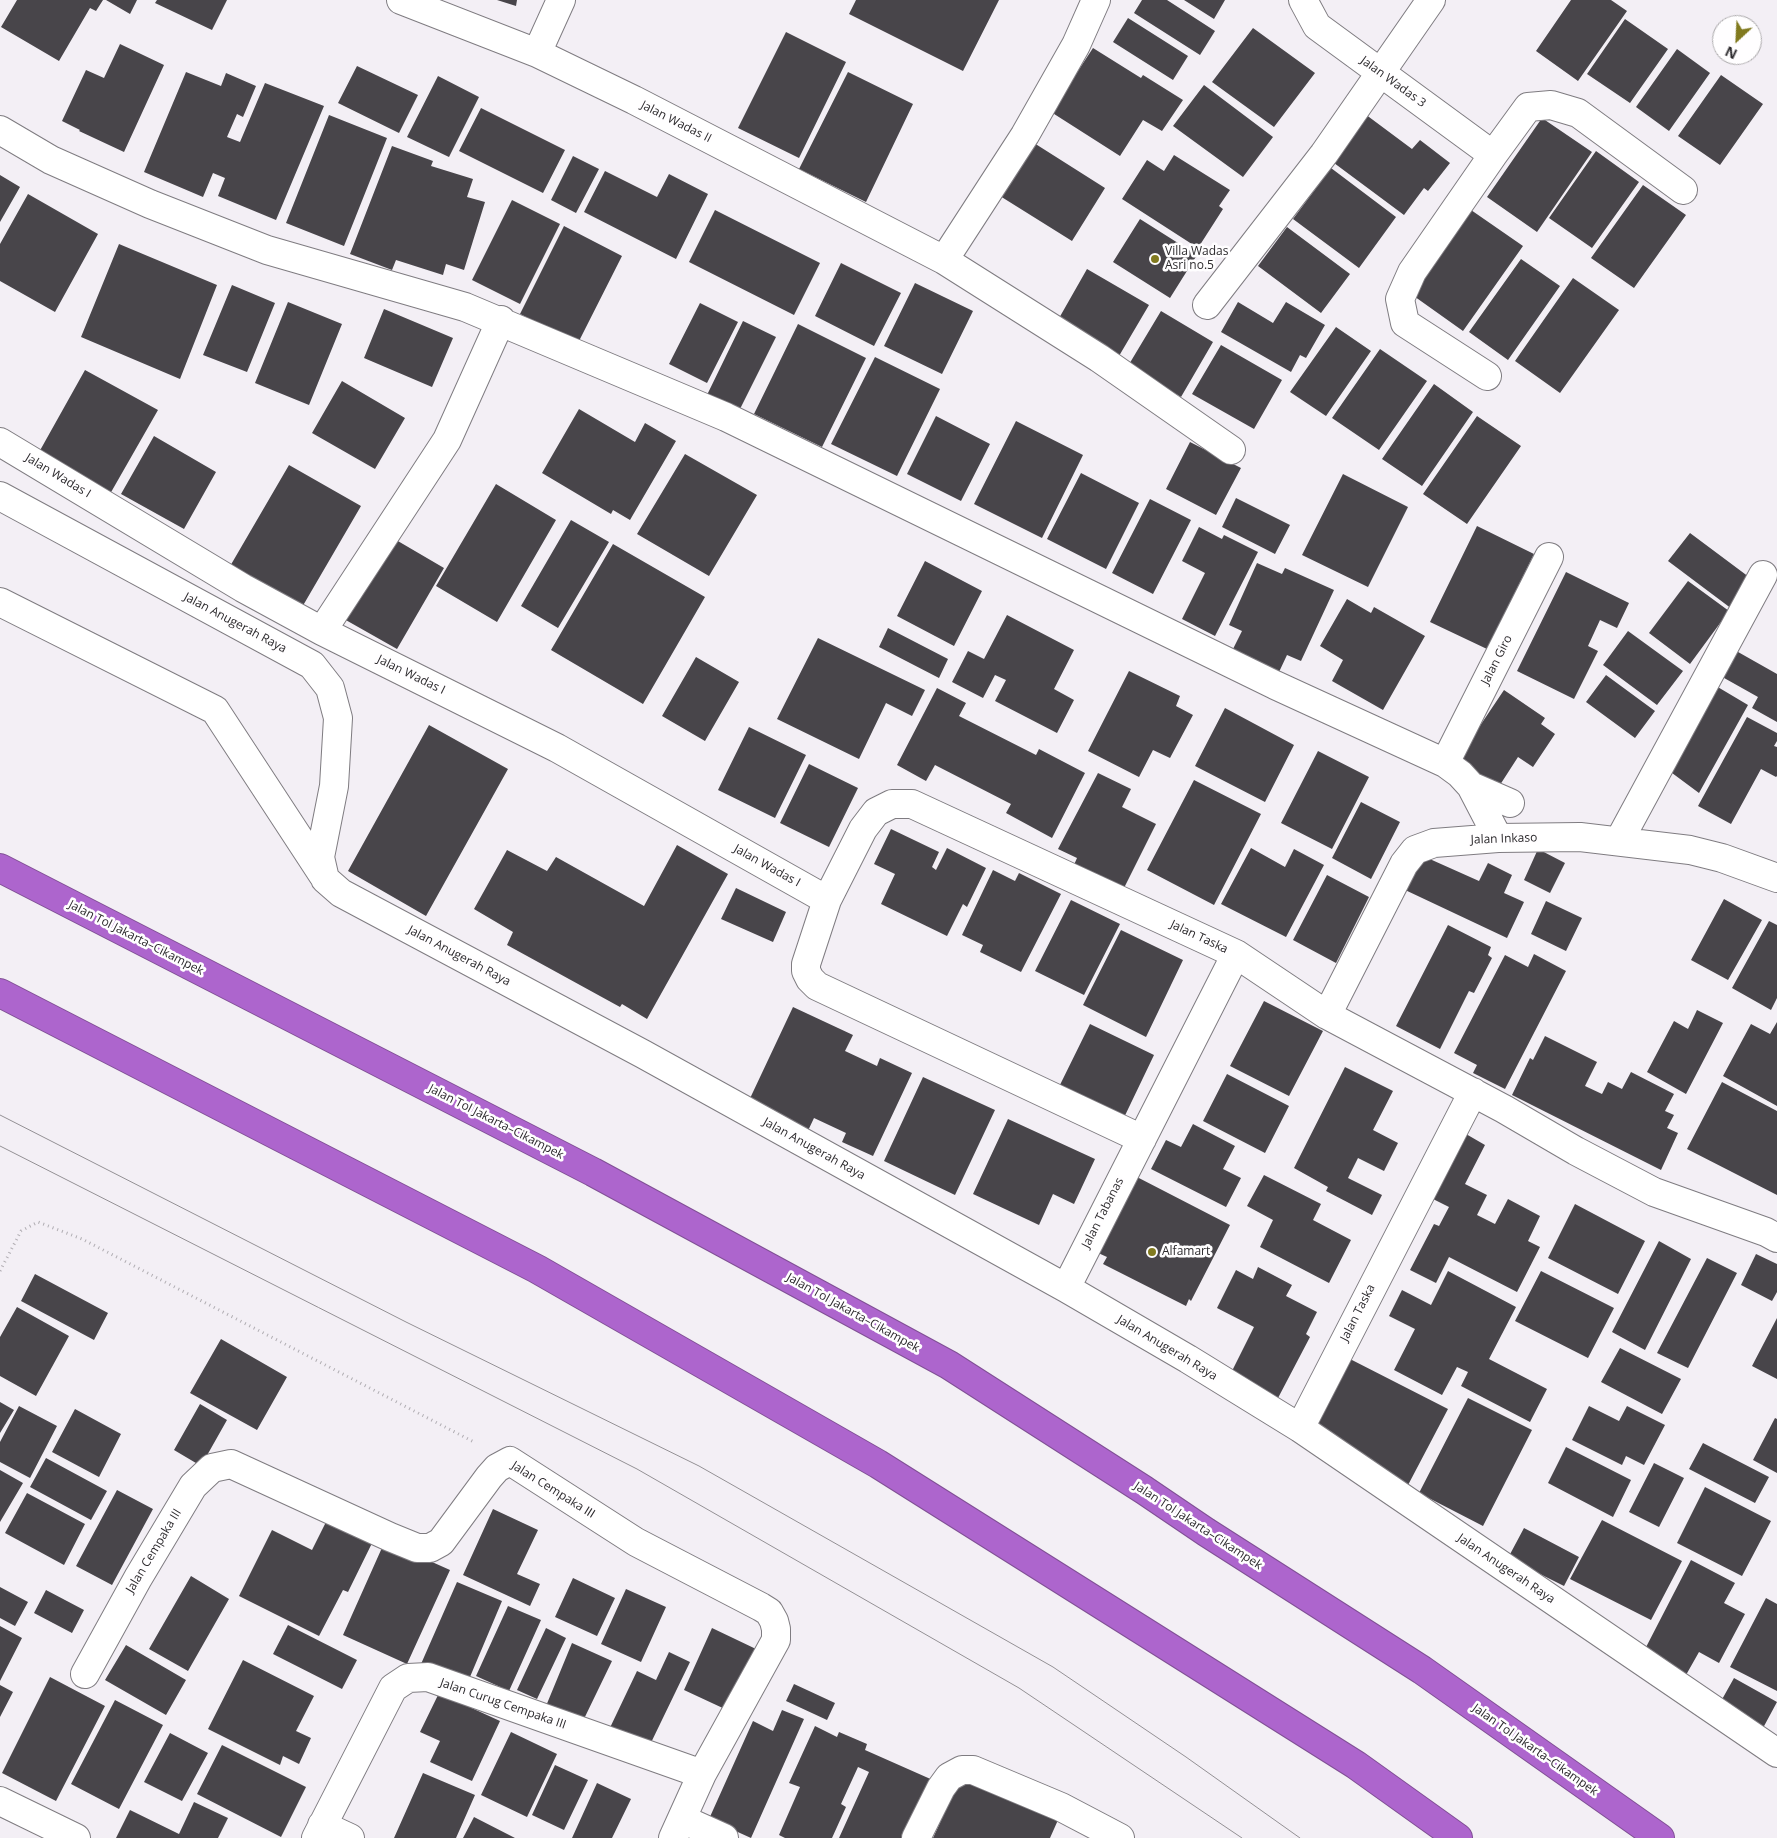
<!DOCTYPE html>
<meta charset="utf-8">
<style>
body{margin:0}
#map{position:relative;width:1777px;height:1838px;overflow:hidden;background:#f3eff5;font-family:"Open Sans",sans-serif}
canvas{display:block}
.north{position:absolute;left:1712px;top:15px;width:50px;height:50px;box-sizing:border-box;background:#fffeff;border:1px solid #aba9ab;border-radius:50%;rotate:205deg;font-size:14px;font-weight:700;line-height:20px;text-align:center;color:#2c2a2d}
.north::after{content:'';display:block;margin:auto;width:18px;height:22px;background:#817a1f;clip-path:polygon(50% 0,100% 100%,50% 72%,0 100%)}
</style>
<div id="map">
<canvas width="1777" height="1838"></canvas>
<div class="north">N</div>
</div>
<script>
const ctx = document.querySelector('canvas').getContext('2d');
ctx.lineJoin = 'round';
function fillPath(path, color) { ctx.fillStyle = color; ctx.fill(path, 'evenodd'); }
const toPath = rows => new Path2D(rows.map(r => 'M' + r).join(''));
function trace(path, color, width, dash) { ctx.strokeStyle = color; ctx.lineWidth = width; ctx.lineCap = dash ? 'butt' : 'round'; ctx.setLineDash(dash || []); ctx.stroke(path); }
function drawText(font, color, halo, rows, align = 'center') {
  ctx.font = font + ' "Open Sans",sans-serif'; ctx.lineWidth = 5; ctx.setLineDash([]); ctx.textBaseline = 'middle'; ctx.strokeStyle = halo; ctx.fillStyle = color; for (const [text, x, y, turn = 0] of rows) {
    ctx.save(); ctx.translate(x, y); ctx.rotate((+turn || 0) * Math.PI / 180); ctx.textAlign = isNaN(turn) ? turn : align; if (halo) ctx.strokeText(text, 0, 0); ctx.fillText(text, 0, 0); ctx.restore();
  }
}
const building = toPath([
 [17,0,103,0,96,11,90,8,59,61,1,27],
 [106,0,137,0,130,14],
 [157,0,227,0,212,30,155,3],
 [497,0,517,0,516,6],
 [856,0,999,0,963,71,849,14],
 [1142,0,1167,0,1215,31,1200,55,1134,13],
 [1184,0,1225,0,1214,19],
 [1571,0,1611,0,1627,11,1578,81,1536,51],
 [1128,18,1188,56,1173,80,1113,42],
 [1625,19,1668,49,1630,103,1587,74],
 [1253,28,1315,73,1274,127,1212,82],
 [786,32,846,62,799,158,738,128],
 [120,44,164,65,124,152,79,131,80,130,62,121,86,70,104,78],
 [1093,48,1141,78,1143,75,1183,100,1162,131,1143,120,1120,156,1051,112],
 [1677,49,1710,73,1669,131,1636,107],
 [357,66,418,95,399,133,338,103],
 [186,72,221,86,226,73,256,86,243,117,237,114,227,137,240,142,265,83,324,106,276,220,218,196,225,178,213,173,203,197,144,172],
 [848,72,913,104,866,202,799,169],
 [1721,75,1763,104,1720,165,1678,136],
 [438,76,479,97,449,157,407,137],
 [1204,85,1273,137,1243,177,1173,126],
 [481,108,565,150,543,193,459,151],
 [1365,114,1412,149,1420,140,1450,163,1428,191,1424,188,1404,215,1330,160],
 [329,115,387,138,344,246,286,223],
 [1542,118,1592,152,1537,232,1487,197],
 [1034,143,1105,188,1072,241,1000,196],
 [392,146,433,161,431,166,473,179,467,197,485,202,464,270,446,264,443,275,396,260,392,270,350,254],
 [1596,151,1639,182,1592,248,1549,218],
 [1174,155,1230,190,1219,206,1223,209,1198,248,1122,199,1147,160,1164,171],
 [573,156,599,169,576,213,551,200],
 [1331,168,1396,217,1359,268,1293,219],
 [605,171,657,197,669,174,708,194,676,259,584,212],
 [0,175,20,187,0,222],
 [1643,185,1686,215,1634,288,1591,258],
 [28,194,98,234,55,312,0,281,0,244],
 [512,200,560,224,520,304,472,280],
 [715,210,820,263,794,315,689,262],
 [1471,210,1523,246,1463,331,1411,294],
 [1140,219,1197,255,1170,298,1113,262],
 [564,226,622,256,578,343,520,314],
 [1287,227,1350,274,1321,313,1258,266],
 [119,244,217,285,180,379,81,337],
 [1521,259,1560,286,1508,360,1469,332],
 [841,263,901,293,874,346,815,316],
 [1087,269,1149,305,1119,356,1058,320],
 [1573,278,1619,310,1560,393,1515,361],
 [915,283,973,311,942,374,884,346],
 [232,285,275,303,247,372,203,355],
 [288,302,342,324,309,405,255,383],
 [1238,302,1273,323,1286,302,1325,325,1306,358,1300,355,1291,372,1221,332],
 [700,303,738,322,707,383,669,364],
 [384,309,453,338,432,387,364,358],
 [1161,311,1213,342,1181,397,1128,366],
 [743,321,776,337,739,411,707,395],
 [798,324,866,358,822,447,754,414],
 [1336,327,1371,351,1326,416,1290,392],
 [1221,345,1282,380,1254,429,1192,394],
 [1380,349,1427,381,1379,450,1332,418],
 [875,357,940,389,897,476,831,444],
 [85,370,158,410,110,494,38,454],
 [342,381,405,418,375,469,312,433],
 [1434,384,1473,412,1422,486,1382,459],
 [579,409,635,442,645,423,676,441,630,520,613,510,611,514,542,473],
 [936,416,990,444,961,501,907,474],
 [1477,416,1521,446,1467,524,1423,494],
 [1016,421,1083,455,1042,538,974,504],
 [154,436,216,472,184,529,121,494],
 [1190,442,1241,468,1216,515,1166,489],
 [685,454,757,495,709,576,637,534],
 [289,465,361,506,301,609,229,568],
 [1081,473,1139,503,1106,569,1047,539],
 [1343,474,1408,507,1368,587,1302,555],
 [496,484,556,520,497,622,436,586],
 [1236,498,1290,525,1275,554,1222,527],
 [1150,499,1191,520,1153,594,1112,573],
 [571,520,609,542,558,628,521,606],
 [1477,526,1534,554,1487,649,1430,622],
 [1199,527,1222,539,1224,535,1258,552,1215,636,1182,619,1205,573,1182,561],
 [1690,533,1757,583,1736,612,1668,561],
 [391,537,444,568,397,649,344,619],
 [613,544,705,597,643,704,551,650],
 [925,561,982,591,954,646,897,616],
 [1257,563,1282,574,1285,568,1334,590,1301,661,1287,655,1279,672,1232,651,1242,631,1229,625],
 [1566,572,1629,603,1617,628,1600,620,1588,646,1598,651,1574,699,1517,671],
 [1688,581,1729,611,1690,664,1649,633],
 [1347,599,1371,613,1374,607,1425,636,1383,710,1332,681,1343,660,1320,646],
 [1007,615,1074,650,1054,689,1074,700,1057,733,995,701,1006,680,995,675,983,698,952,682,968,651,984,659],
 [888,628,948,659,939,678,879,647],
 [1628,631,1683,671,1657,705,1603,665],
 [818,638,925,690,912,716,886,703,859,759,777,719],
 [1731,648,1777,674,1777,722,1752,708,1758,697,1717,674],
 [696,657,739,682,705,741,662,716],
 [1129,671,1180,696,1176,706,1193,715,1170,758,1153,750,1139,777,1088,751],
 [1606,675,1655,711,1635,738,1586,702],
 [1711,683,1748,705,1699,793,1668,770],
 [937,688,966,703,959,716,1036,755,1039,749,1085,773,1052,838,1006,813,1011,804,935,765,926,781,897,765],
 [1504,690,1545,718,1541,724,1555,734,1533,767,1518,757,1498,788,1457,760],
 [1225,708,1294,745,1265,802,1195,766],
 [1747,717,1777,733,1777,741,1774,746,1777,747,1777,776,1776,777,1761,769,1731,824,1698,806],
 [429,725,508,769,426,916,348,871],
 [749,727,806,755,775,818,718,790],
 [1318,751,1369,777,1332,849,1281,823],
 [809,764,858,788,829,847,780,823],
 [1098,773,1131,789,1122,807,1156,824,1122,892,1073,867,1077,858,1058,849],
 [1194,780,1261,814,1214,905,1147,870],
 [1361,802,1400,822,1371,879,1332,858],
 [891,829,939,852,932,867,936,870,947,848,986,868,967,907,963,904,947,936,881,904,895,874,874,864],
 [677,845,728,874,647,1019,622,1004,620,1007,507,945,513,932,474,909,507,850,547,871,556,857,644,906],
 [1251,848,1285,867,1294,849,1324,865,1286,937,1221,904],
 [1538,849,1565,863,1550,893,1524,880],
 [1423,856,1479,881,1488,863,1512,875,1504,893,1524,902,1507,938,1403,889],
 [993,870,1015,881,1019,873,1061,894,1021,972,980,952,983,945,962,935],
 [1327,875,1369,897,1336,963,1293,940],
 [736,888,786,912,773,942,721,919],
 [1724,899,1762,920,1728,980,1691,960],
 [1071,900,1120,924,1084,995,1035,971],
 [1546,901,1582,918,1566,951,1531,934],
 [1769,921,1777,925,1777,998,1771,1010,1732,988],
 [1448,925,1491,947,1488,955,1492,958,1474,993,1469,991,1440,1049,1396,1026],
 [1121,930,1183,960,1146,1037,1083,1005],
 [1534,954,1566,971,1505,1089,1473,1073,1477,1065,1454,1053,1505,955,1528,967],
 [1264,1001,1323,1031,1289,1096,1230,1066],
 [793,1007,853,1035,845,1051,877,1066,880,1058,912,1073,873,1156,842,1142,846,1133,814,1118,805,1137,745,1109],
 [1697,1010,1723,1023,1686,1094,1647,1072,1674,1021,1688,1029],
 [1777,1022,1777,1106,1723,1076,1751,1024,1770,1034],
 [1090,1024,1154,1055,1119,1128,1055,1095],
 [1545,1036,1597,1062,1585,1086,1602,1094,1608,1082,1622,1089,1631,1072,1674,1094,1665,1111,1674,1115,1667,1128,1678,1133,1661,1170,1512,1095,1530,1058,1533,1060],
 [1345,1067,1393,1091,1373,1130,1398,1143,1384,1171,1358,1158,1348,1178,1382,1195,1372,1215,1326,1191,1328,1187,1294,1168],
 [1227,1074,1289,1106,1265,1153,1203,1121],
 [923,1077,995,1110,955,1195,884,1161],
 [1722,1082,1777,1111,1777,1195,1687,1149],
 [1008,1119,1095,1159,1074,1204,1053,1194,1039,1225,973,1194],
 [1193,1124,1235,1146,1223,1169,1241,1178,1226,1207,1151,1169,1166,1140,1181,1147],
 [1466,1134,1485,1145,1465,1184,1487,1195,1477,1215,1495,1224,1508,1199,1540,1216,1528,1241,1540,1247,1517,1292,1449,1257,1436,1283,1410,1270,1434,1224,1439,1226,1449,1207,1429,1197],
 [1264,1175,1321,1204,1313,1220,1351,1240,1329,1283,1260,1247,1273,1220,1247,1206],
 [1135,1176,1230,1225,1191,1301,1189,1299,1186,1306,1103,1264,1107,1257,1096,1252],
 [1575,1204,1645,1241,1618,1294,1548,1258],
 [1659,1241,1691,1259,1645,1350,1612,1332],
 [1756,1254,1777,1264,1777,1292,1772,1301,1741,1285],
 [1707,1258,1737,1273,1688,1368,1657,1353],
 [1258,1267,1292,1285,1286,1296,1317,1312,1306,1334,1310,1337,1278,1398,1231,1373,1254,1327,1217,1308,1236,1270,1253,1279],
 [1448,1271,1516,1307,1489,1359,1547,1389,1530,1422,1461,1386,1468,1372,1457,1367,1442,1395,1394,1370,1415,1329,1389,1316,1402,1290,1431,1305],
 [1541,1271,1614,1308,1588,1358,1515,1321],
 [35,1274,108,1313,94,1340,21,1301],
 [17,1307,69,1336,36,1396,0,1376,0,1337],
 [1777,1318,1777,1379,1752,1366],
 [221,1339,287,1377,257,1430,190,1393],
 [1620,1348,1681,1379,1662,1414,1601,1382],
 [1350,1359,1448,1409,1407,1487,1315,1430],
 [1468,1398,1532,1430,1483,1526,1419,1493],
 [0,1402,14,1410,0,1433],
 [200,1404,227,1420,201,1466,174,1450],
 [19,1406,57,1426,30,1478,0,1462,0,1442],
 [1589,1406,1619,1421,1627,1406,1665,1425,1644,1465,1626,1456,1622,1465,1572,1440],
 [75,1409,121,1434,99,1477,52,1452],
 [1775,1418,1777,1419,1777,1473,1753,1460],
 [1703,1443,1769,1477,1755,1503,1689,1469],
 [1566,1447,1631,1480,1613,1517,1548,1483],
 [46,1458,107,1491,91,1520,30,1487],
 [1654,1463,1684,1478,1659,1527,1629,1512],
 [0,1470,23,1483,0,1522],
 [1705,1487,1771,1521,1742,1576,1677,1543],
 [117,1490,153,1509,112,1585,76,1566],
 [27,1493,85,1524,64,1565,5,1533],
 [493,1509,538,1530,517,1574,540,1584,530,1606,463,1575],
 [331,1512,376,1535,348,1592,343,1590,319,1636,239,1596,272,1530,312,1550],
 [1602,1520,1682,1561,1651,1620,1570,1579],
 [1524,1528,1579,1557,1564,1586,1508,1558],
 [385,1541,450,1570,407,1664,343,1635],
 [1691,1560,1735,1583,1724,1603,1745,1614,1719,1663,1699,1652,1686,1675,1643,1653],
 [191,1576,229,1599,188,1671,149,1649],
 [573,1578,615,1598,597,1636,555,1617],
 [457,1582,502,1601,467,1684,421,1664],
 [0,1587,28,1602,15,1626,0,1618],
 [626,1589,666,1607,641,1662,601,1644],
 [46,1590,84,1610,72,1633,34,1613],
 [1766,1598,1777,1604,1777,1691,1730,1667],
 [508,1606,541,1620,509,1691,476,1676],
 [288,1625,357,1660,342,1689,273,1654],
 [0,1626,22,1638,0,1681],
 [546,1628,566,1638,537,1699,517,1690],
 [712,1628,756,1649,727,1710,684,1690],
 [572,1643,612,1661,582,1723,546,1706],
 [126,1645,186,1680,166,1715,105,1680],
 [669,1652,690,1662,646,1753,607,1734,637,1671,656,1680],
 [243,1660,314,1696,296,1731,311,1738,299,1764,283,1756,280,1765,208,1729],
 [50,1677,105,1706,56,1801,2,1773],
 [1734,1678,1777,1702,1763,1728,1720,1703],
 [794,1684,835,1703,827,1720,786,1701],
 [0,1685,13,1692,0,1717],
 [439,1693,500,1721,472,1781,430,1762,440,1741,420,1732],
 [115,1700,163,1725,119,1809,71,1784],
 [782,1710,804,1719,751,1838,709,1819,753,1721,773,1731],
 [815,1726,837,1737,839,1732,867,1744,865,1750,935,1781,909,1838,839,1838,869,1772,858,1767,841,1804,846,1807,832,1838,785,1838,779,1835,800,1787,789,1783],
 [511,1732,557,1754,527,1817,481,1795],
 [170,1733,208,1753,182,1801,144,1782],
 [222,1745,306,1787,281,1837,197,1794],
 [555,1765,588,1780,564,1830,532,1815],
 [423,1773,475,1795,456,1838,394,1838],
 [962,1775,1058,1820,1050,1838,933,1838],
 [597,1783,631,1799,612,1838,572,1838],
 [194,1802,228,1818,218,1838,116,1838,130,1810,179,1834],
 [474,1817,515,1838,463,1838]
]);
const path = toPath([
 [0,1271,21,1231,38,1222,82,1239,474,1442]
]);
const minor = toPath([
 [401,0,537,53,634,100,944,260,1099,358,1231,450],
 [1303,0,1317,26,1493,155],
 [537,53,561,0],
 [0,130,51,160,150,204,267,250,465,307,726,417,1275,685,1445,763,1460,774,1471,786,1498,838],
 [944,260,1025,135,1076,45,1096,0],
 [1207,305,1324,154,1431,0],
 [1487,376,1405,323,1400,299,1412,272,1493,155,1528,107,1551,105,1578,113,1683,190],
 [0,442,243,588,322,631,557,748,827,900],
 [0,496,312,665,330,688,338,718,334,786,320,857,325,879,341,893,643,1054,1066,1288,1188,1359,1300,1428,1777,1753],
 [0,602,215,710,323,875],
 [322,631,447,440,501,320],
 [1445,763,1549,557],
 [1471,786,1510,803],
 [1619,841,1763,575],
 [1327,1015,1404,864,1415,850,1434,843,1498,838,1580,837,1690,850,1722,858,1777,878],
 [1142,1139,817,986,810,979,806,971,806,964,827,900,863,829,876,812,892,804,912,804,1236,954,1327,1015,1504,1109,1576,1151,1654,1192,1766,1232,1777,1238],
 [1066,1288,1236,954],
 [1300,1428,1473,1092],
 [85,1674,138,1578,193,1486,212,1468,231,1464,390,1537,417,1548,430,1548,441,1542,489,1477,497,1468,510,1461,636,1542,761,1607,769,1612,774,1621,776,1629,776,1640,702,1774,673,1838],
 [0,1801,76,1838],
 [682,1819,724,1838],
 [322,1825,350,1838],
 [316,1838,393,1688,408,1678,428,1677,702,1774],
 [916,1838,941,1788,949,1777,962,1770,973,1770,1061,1807,1120,1838]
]);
const highway = toPath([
 [0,868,593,1172,949,1365,1144,1490,1206,1532,1422,1670,1660,1838],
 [0,993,537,1269,878,1464,1356,1765,1458,1838]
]);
const tram = toPath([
 [0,1115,406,1322,699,1466,1053,1667,1186,1757,1300,1838],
 [0,1146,637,1469,1019,1688,1242,1838]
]);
const markers = [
 [1155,259,5,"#817a1f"],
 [1152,1252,5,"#817a1f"]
];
const streetNames = [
 ["Jalan Wadas 3",1393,82,36],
 ["Jalan Wadas II",676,122,27],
 ["Jalan Wadas I",58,476,31],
 ["Jalan Anugerah Raya",235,623,28],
 ["Jalan Giro",1497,660,-63],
 ["Jalan Wadas I",411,675,26],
 ["Jalan Inkaso",1504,839,-2],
 ["Jalan Wadas I",767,866,29],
 ["Jalan Taska",1199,937,25],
 ["Jalan Tol Jakarta–Cikampek",136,938,27],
 ["Jalan Anugerah Raya",459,956,28],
 ["Jalan Tol Jakarta–Cikampek",496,1122,27],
 ["Jalan Anugerah Raya",814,1149,29],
 ["Jalan Tabanas",1103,1213,-63],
 ["Jalan Tol Jakarta–Cikampek",853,1313,29],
 ["Jalan Taska",1358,1313,-63],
 ["Jalan Anugerah Raya",1167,1348,31],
 ["Jalan Cempaka III",553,1490,32],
 ["Jalan Tol Jakarta–Cikampek",1198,1526,33],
 ["Jalan Cempaka III",154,1551,-59],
 ["Jalan Anugerah Raya",1506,1569,34],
 ["Jalan Curug Cempaka III",503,1704,19],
 ["Jalan Tol Jakarta–Cikampek",1535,1750,35]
];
const poiNames = [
 ["Villa Wadas",1165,252],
 ["Asri no.5",1165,266],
 ["Alfamart",1162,1252]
];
fillPath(building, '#48454a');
trace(minor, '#7f7c81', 30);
trace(highway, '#805095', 30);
trace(path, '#b0adb2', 3, [1, 4]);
trace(minor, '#fff', 28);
trace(highway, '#ad65cd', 28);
trace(tram, '#939094', 1);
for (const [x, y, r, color] of markers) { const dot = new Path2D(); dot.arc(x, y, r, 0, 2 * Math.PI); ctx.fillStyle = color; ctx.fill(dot); trace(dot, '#fffeff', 2); }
drawText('12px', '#2c2a2d', '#fffeff', streetNames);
drawText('12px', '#2c2a2d', '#fffeff', poiNames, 'left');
</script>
